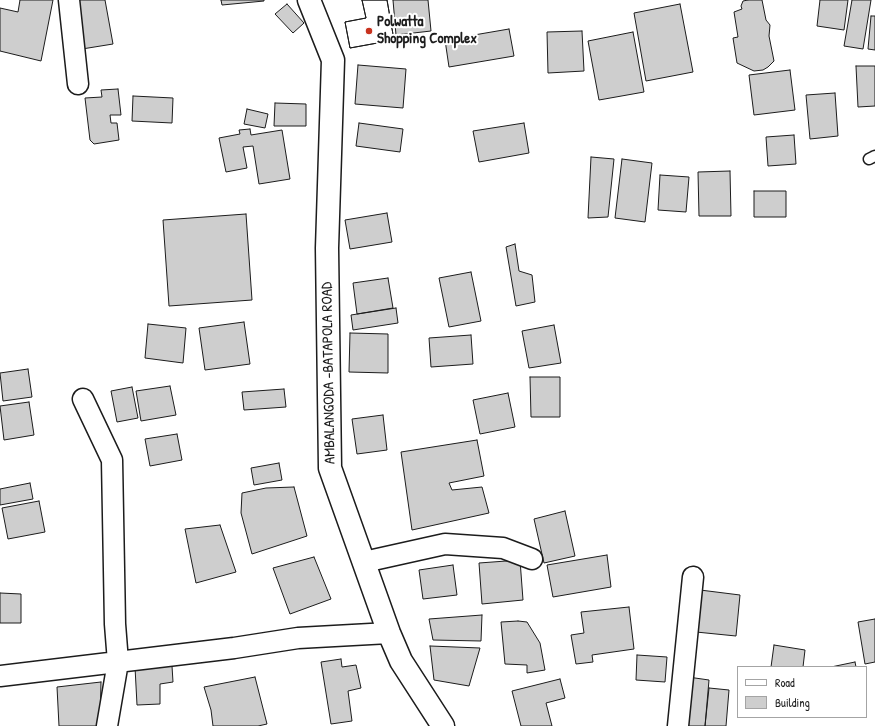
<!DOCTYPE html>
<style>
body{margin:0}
#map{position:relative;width:875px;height:726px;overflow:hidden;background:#fff;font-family:"Patrick Hand",sans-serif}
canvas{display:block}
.legend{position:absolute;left:737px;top:666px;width:130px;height:52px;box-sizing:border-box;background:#fff;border:1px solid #a4a4a4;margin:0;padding:5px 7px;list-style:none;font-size:12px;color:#1c1c1c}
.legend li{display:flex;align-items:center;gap:8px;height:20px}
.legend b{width:20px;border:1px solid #a4a4a4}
</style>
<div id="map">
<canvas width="875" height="726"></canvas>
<ul class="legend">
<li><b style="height:5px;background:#fff"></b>Road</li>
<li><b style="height:11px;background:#cecece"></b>Building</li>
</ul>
</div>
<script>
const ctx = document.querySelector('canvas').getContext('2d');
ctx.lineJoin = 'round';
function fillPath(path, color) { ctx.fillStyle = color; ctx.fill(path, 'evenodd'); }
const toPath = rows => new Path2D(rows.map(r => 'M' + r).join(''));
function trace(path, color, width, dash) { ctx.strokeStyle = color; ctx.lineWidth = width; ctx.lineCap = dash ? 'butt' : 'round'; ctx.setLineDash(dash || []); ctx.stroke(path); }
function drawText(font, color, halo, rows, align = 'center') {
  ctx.font = font + ' "Patrick Hand",sans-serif'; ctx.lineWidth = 4; ctx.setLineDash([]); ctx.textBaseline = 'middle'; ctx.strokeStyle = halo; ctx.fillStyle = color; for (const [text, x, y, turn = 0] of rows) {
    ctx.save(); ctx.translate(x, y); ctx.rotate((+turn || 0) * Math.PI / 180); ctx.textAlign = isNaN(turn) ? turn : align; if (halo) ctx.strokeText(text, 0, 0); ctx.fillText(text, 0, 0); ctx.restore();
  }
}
const building = toPath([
 [20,0,53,0,41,61,0,51,0,8,18,12,20,0],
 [74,0,105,0,113,44,82,49,74,0],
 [221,0,264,0,264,1,222,5,221,0],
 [362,0,387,0,394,40,350,48,345,22,366,18,362,0],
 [362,0,387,0,394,40,350,48,345,22,366,18,362,0],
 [393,0,428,0,431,31,396,35,393,0],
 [748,0,762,0,766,20,770,25,769,36,774,61,768,67,763,70,754,71,737,63,733,38,738,37,734,12,742,9,741,6,743,1,748,0],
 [820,0,848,0,844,30,817,26,820,0],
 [852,0,871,0,863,49,844,46,852,0],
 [287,4,304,23,293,33,275,14,287,4],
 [680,4,693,72,646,81,634,13,680,4],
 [871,16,875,16,875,50,868,49,871,16],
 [509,29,514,56,449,67,445,40,509,29],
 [582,31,584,71,548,73,547,32,582,31],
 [633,32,644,92,599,100,588,41,633,32],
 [358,65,406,69,403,108,355,104,358,65],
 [856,66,875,66,875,106,858,107,856,66],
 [790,70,795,110,754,115,749,75,790,70],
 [118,89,121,115,110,115,111,123,117,123,119,140,94,144,90,140,85,98,102,97,101,90,118,89],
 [835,93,838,136,810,139,806,95,835,93],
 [133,96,173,98,172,123,132,121,133,96],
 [275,103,306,104,306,126,274,126,275,103],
 [247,109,268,114,265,128,244,124,247,109],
 [359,123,403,129,400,152,356,146,359,123],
 [524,123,529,153,479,162,473,131,524,123],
 [250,129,251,135,282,130,290,179,259,184,253,146,243,147,247,168,226,172,219,138,240,134,239,130,250,129],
 [794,135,796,164,768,166,766,137,794,135],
 [591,157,614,159,608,217,588,218,591,157],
 [622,159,652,163,645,222,615,218,622,159],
 [730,171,731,216,699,216,698,172,730,171],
 [660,175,689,177,686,212,658,210,660,175],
 [754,191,786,191,786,217,754,217,754,191],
 [387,213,392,242,350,249,345,220,387,213],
 [246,214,252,300,169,306,163,220,246,214],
 [515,244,519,271,532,275,535,302,516,306,506,247,515,244],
 [471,272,481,321,449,327,439,278,471,272],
 [388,278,393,308,357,314,353,283,388,278],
 [396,308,398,323,353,330,351,315,396,308],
 [244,322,250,364,205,370,199,328,244,322],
 [148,324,186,328,183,363,145,358,148,324],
 [554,325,561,363,529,368,522,331,554,325],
 [350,333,388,334,388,373,349,372,350,333],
 [471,335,473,364,431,367,429,338,471,335],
 [28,369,32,397,3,401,0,373,28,369],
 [530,377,560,377,560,417,531,417,530,377],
 [170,386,176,415,141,421,136,391,170,386],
 [132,387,138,418,117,422,111,391,132,387],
 [284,389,286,407,244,410,242,392,284,389],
 [508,393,515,427,480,434,473,400,508,393],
 [29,402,34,435,4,440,0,406,29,402],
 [383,415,387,450,357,454,352,419,383,415],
 [177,434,182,460,150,466,145,439,177,434],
 [477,440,484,476,449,483,452,490,482,487,489,513,412,530,401,452,477,440],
 [279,463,282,480,254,485,251,468,279,463],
 [30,483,33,499,0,505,0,489,30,483],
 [294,487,307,536,252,554,241,513,242,493,266,488,294,487],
 [39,501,45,532,8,539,2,508,39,501],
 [565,511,575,556,544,563,534,519,565,511],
 [220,525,236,572,196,583,185,529,220,525],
 [607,555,611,587,553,597,547,565,607,555],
 [314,557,331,599,290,614,273,568,314,557],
 [520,560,523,600,482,604,479,563,520,560],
 [453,565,457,595,423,599,419,570,453,565],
 [700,590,740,595,736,636,696,632,700,590],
 [0,593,21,594,21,623,0,623,0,593],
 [629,607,634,649,592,655,593,662,576,664,571,635,584,633,581,612,629,607],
 [482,615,481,641,433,640,429,619,482,615],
 [875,619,875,662,865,664,858,622,875,619],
 [518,621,527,622,540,643,545,670,527,673,527,665,505,664,501,622,518,621],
 [774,645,805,650,803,667,771,667,774,645],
 [430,646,480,648,469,686,434,680,430,646],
 [637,655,667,657,665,682,636,680,637,655],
 [341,659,342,667,356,665,361,688,348,691,352,721,331,724,321,662,341,659],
 [855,662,856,667,831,667,855,662],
 [172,666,173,682,160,684,160,704,137,705,135,667,172,666],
 [255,677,267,724,258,726,213,726,211,710,204,687,255,677],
 [688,677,709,680,705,726,683,726,688,677],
 [560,679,565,698,546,703,552,726,521,726,512,691,560,679],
 [101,682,100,726,59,726,57,687,101,682],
 [709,688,729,690,726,726,705,726,709,688]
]);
const service = toPath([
 [869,159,875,156]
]);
const minor = toPath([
 [69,0,78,84],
 [83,399,112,460,115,624,118,662,107,726],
 [364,562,445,544,503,548,532,559],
 [0,676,234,648,298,638,389,633],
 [678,726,693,577]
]);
const secondary = toPath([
 [309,0,333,60,327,248,330,468,389,633,401,661,443,726]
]);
const markers = [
 [369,31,4,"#c8321e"]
];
const poiNames = [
 ["Polwatta",377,22],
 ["Shopping Complex",377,39]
];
const streetNames = [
 ["AMBALANGODA -BATAPOLA ROAD",329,373,-91]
];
fillPath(building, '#cecece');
trace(building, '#1c1c1c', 1);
trace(service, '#1c1c1c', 13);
trace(minor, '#1c1c1c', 23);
trace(secondary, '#1c1c1c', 25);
trace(service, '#fff', 10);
trace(minor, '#fff', 20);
trace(secondary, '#fff', 22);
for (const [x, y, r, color] of markers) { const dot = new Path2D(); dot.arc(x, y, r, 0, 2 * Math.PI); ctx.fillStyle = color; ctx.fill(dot); trace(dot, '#fff', 1.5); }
drawText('bold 15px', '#1c1c1c', '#fff', poiNames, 'left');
drawText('15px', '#1c1c1c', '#fff', streetNames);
</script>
